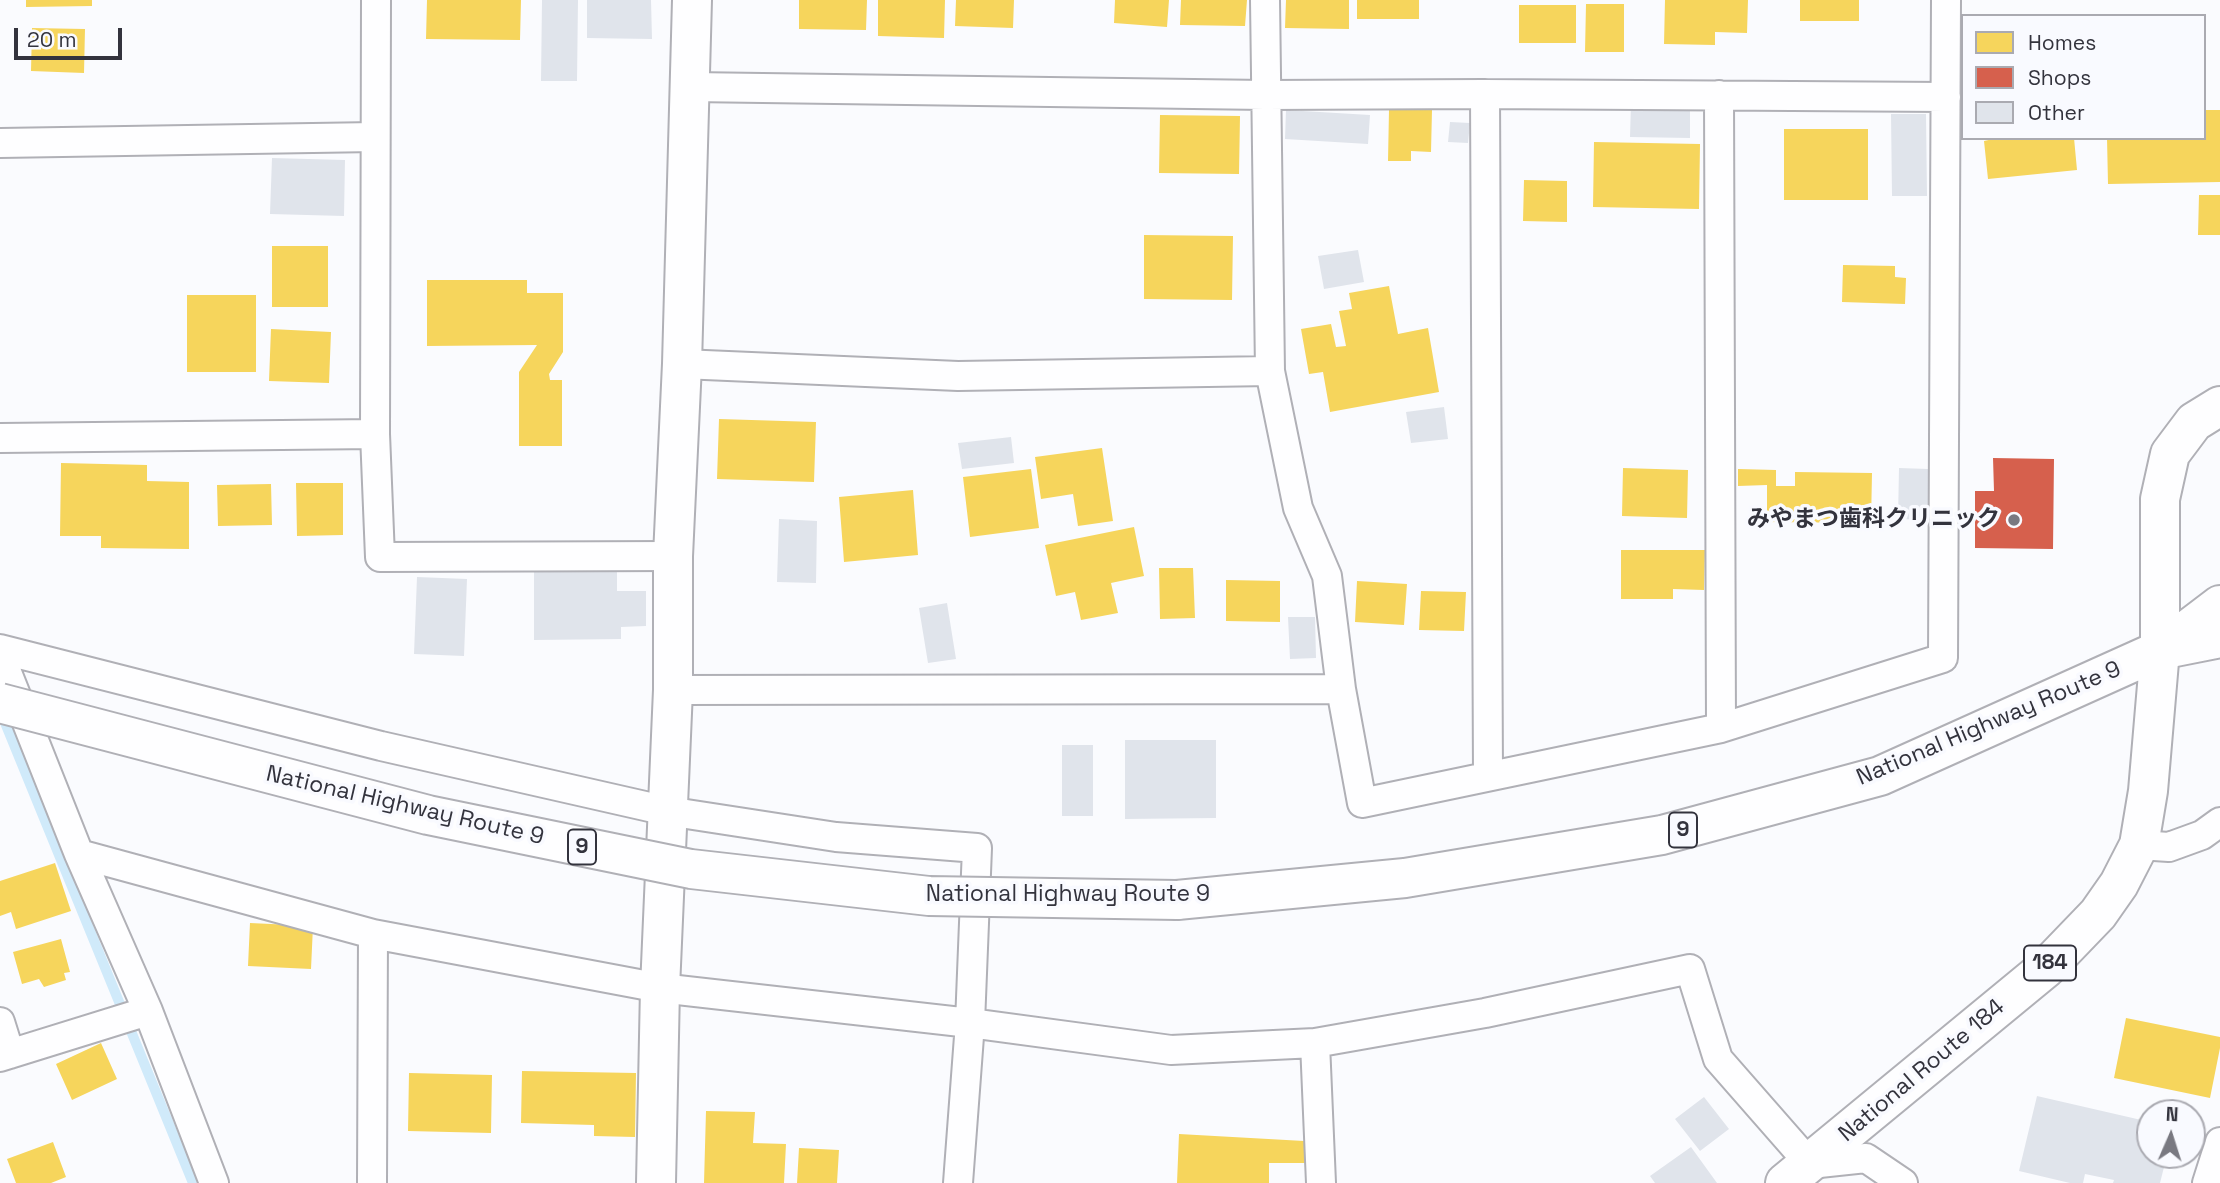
<!DOCTYPE html>
<meta charset="utf-8">
<style>
body{margin:0}
#map{position:relative;width:2220px;height:1183px;overflow:hidden;background:#fafbfe;font-family:"Space Grotesk",sans-serif}
canvas{display:block}
.legend{position:absolute;left:1961px;top:14px;width:245px;height:126px;box-sizing:border-box;background:#f9faff;border:2px solid #aaaab1;margin:0;padding:9px 12px;list-style:none;font-size:21px;color:#33333d}
.legend li{display:flex;align-items:center;gap:14px;height:35px}
.legend b{width:35px;border:2px solid #aaaab1}
.north{position:absolute;left:2136px;top:1099px;width:70px;height:70px;box-sizing:border-box;background:#f9faff;border:2px solid #aaaab1;border-radius:50%;rotate:3deg;font-size:19px;font-weight:700;line-height:28px;text-align:center;color:#33333d}
.north::after{content:'';display:block;margin:auto;width:24px;height:32px;background:#797981;clip-path:polygon(50% 0,100% 100%,50% 72%,0 100%)}
.scale{position:absolute;left:14px;top:28px;width:108px;height:32px;box-sizing:border-box;border:4px solid #33333d;border-top:0;padding-left:9px;font-size:21px;line-height:24px;white-space:nowrap;color:#33333d;-webkit-text-stroke:5px #f9faff;paint-order:stroke}
</style>
<div id="map">
<canvas width="2220" height="1183"></canvas>
<ul class="legend">
<li><b style="height:19px;background:#f6d55c"></b>Homes</li>
<li><b style="height:19px;background:#d6604d"></b>Shops</li>
<li><b style="height:19px;background:#e0e4eb"></b>Other</li>
</ul>
<div class="north">N</div>
<div class="scale">20 m</div>
</div>
<script>
const ctx = document.querySelector('canvas').getContext('2d');
ctx.lineJoin = 'round';
function fillPath(path, color) { ctx.fillStyle = color; ctx.fill(path, 'evenodd'); }
const toPath = rows => new Path2D(rows.map(r => 'M' + r).join(''));
function trace(path, color, width, dash) { ctx.strokeStyle = color; ctx.lineWidth = width; ctx.lineCap = dash ? 'butt' : 'round'; ctx.setLineDash(dash || []); ctx.stroke(path); }
function drawText(font, color, halo, rows, align = 'center') {
  ctx.font = font + ' "Space Grotesk","Noto Sans JP",sans-serif'; ctx.lineWidth = 7; ctx.setLineDash([]); ctx.textBaseline = 'middle'; ctx.strokeStyle = halo; ctx.fillStyle = color; for (const [text, x, y, turn = 0] of rows) {
    ctx.save(); ctx.translate(x, y); ctx.rotate((+turn || 0) * Math.PI / 180); ctx.textAlign = isNaN(turn) ? turn : align; if (halo) ctx.strokeText(text, 0, 0); ctx.fillText(text, 0, 0); ctx.restore();
  }
}
const homes = toPath([
 [26,0,92,0,92,6,26,7],
 [427,0,521,0,520,40,426,39],
 [799,0,867,0,866,30,799,29],
 [878,0,945,0,944,38,878,36],
 [956,0,1014,0,1013,28,955,26],
 [1115,0,1169,0,1167,27,1114,23],
 [1181,0,1247,0,1245,26,1180,25],
 [1286,0,1349,0,1349,29,1285,28],
 [1357,0,1419,0,1419,19,1357,19],
 [1665,0,1748,0,1747,33,1715,32,1715,45,1664,44],
 [1800,0,1859,0,1859,21,1800,21],
 [1586,4,1624,4,1624,52,1585,52],
 [1519,5,1576,5,1576,43,1519,43],
 [32,28,85,29,84,73,31,71],
 [1389,110,1432,110,1431,152,1411,151,1411,161,1388,161],
 [2204,110,2220,110,2220,182,2108,184,2107,138,2204,138],
 [1160,115,1240,116,1239,174,1159,173],
 [1784,129,1868,129,1868,200,1784,200],
 [1998,138,2074,138,2077,170,1988,179,1984,141],
 [1594,142,1700,144,1699,209,1593,207],
 [1524,180,1567,181,1567,222,1523,221],
 [2199,195,2220,195,2220,235,2198,235],
 [1144,235,1233,236,1232,300,1144,299],
 [272,246,328,246,328,307,272,307],
 [1843,265,1895,266,1895,277,1906,278,1905,304,1842,302],
 [427,280,527,280,527,293,563,293,563,352,549,374,550,380,562,380,562,446,519,446,519,372,537,345,427,346],
 [1389,286,1398,334,1428,328,1439,392,1330,412,1323,372,1309,374,1301,329,1331,324,1336,347,1346,346,1339,311,1352,309,1349,293],
 [187,295,256,295,256,372,187,372],
 [271,329,331,332,329,383,269,381],
 [719,419,816,422,814,482,717,479],
 [1102,448,1113,521,1078,526,1073,494,1041,499,1035,457],
 [61,463,147,465,147,481,189,482,189,549,101,548,101,536,60,536],
 [1623,468,1688,470,1687,518,1622,516],
 [1031,469,1039,528,970,537,963,477],
 [1738,469,1776,470,1776,486,1795,486,1795,472,1872,473,1871,523,1767,522,1767,485,1738,486],
 [296,483,343,483,343,535,297,536],
 [271,484,272,525,218,526,217,485],
 [913,490,918,555,844,562,839,497],
 [1134,527,1144,576,1111,583,1118,613,1081,620,1075,592,1056,596,1045,545],
 [1621,550,1705,550,1704,590,1673,589,1673,599,1621,599],
 [1159,568,1193,568,1195,618,1160,619],
 [1226,580,1280,581,1280,622,1226,621],
 [1357,581,1407,584,1404,625,1355,622],
 [1421,591,1466,592,1464,631,1419,630],
 [55,863,71,911,16,929,11,912,0,916,0,881],
 [250,923,313,926,311,969,248,966],
 [61,939,70,972,64,973,66,980,44,987,39,979,22,984,13,952],
 [2126,1018,2220,1037,2220,1048,2210,1098,2114,1078],
 [101,1043,117,1079,72,1100,56,1064],
 [522,1071,636,1073,635,1137,594,1136,594,1125,521,1123],
 [409,1073,492,1075,491,1133,408,1131],
 [706,1111,755,1112,753,1143,786,1144,784,1183,704,1183],
 [1179,1134,1304,1141,1305,1163,1269,1163,1269,1183,1177,1183],
 [53,1142,66,1177,51,1183,16,1183,7,1159],
 [799,1148,839,1150,837,1183,797,1183]
]);
const shops = toPath([
 [1993,458,2054,459,2053,549,1975,548,1975,491,1994,491]
]);
const stream = toPath([
 [1,713,193,1183]
]);
const building = toPath([
 [542,0,578,0,577,81,541,81],
 [587,0,651,0,652,39,587,38],
 [1631,103,1690,104,1690,138,1630,137],
 [1286,110,1370,115,1368,144,1285,139],
 [1891,114,1926,114,1927,196,1892,196],
 [1450,122,1470,123,1468,143,1448,142],
 [272,158,345,160,344,216,270,214],
 [1358,250,1364,282,1324,289,1318,256],
 [1444,407,1448,439,1411,443,1406,412],
 [1011,437,1014,463,962,469,958,443],
 [1899,468,1928,469,1928,520,1898,519],
 [779,519,817,521,816,583,777,582],
 [617,571,617,591,646,591,646,626,621,627,621,639,534,640,534,572],
 [417,577,467,579,464,656,414,654],
 [947,603,956,659,928,663,919,608],
 [1288,617,1315,617,1316,658,1290,659],
 [1125,740,1216,740,1216,818,1125,819],
 [1062,745,1093,745,1093,816,1062,816],
 [2037,1096,2150,1122,2150,1155,2167,1155,2160,1183,2113,1183,2114,1180,2085,1174,2083,1183,2070,1183,2019,1171],
 [1704,1097,1729,1129,1700,1151,1675,1119],
 [1691,1147,1717,1183,1655,1183,1650,1176]
]);
const street = toPath([
 [376,0,375,434,380,557,673,556],
 [1265,0,1270,371,1298,508,1327,576,1341,689,1362,803,1721,728,1943,658,1946,0],
 [691,87,1265,95,1485,94,1946,97],
 [1485,94,1488,775],
 [1719,95,1721,728],
 [0,143,375,137],
 [682,364,958,376,1270,371],
 [0,438,375,434],
 [0,649,381,746,667,811,836,837,977,848,970,1023,958,1183],
 [0,655,79,854,148,1011,214,1183],
 [673,690,1341,689],
 [2139,845,2169,847,2202,835,2220,822],
 [79,854,373,934,660,988,970,1023,1171,1050,1315,1043,1485,1013,1690,969,1718,1059,1810,1164,1866,1158,1903,1183],
 [0,1022,10,1054],
 [1315,1043,1321,1183],
 [0,1057,148,1011],
 [372,1183,373,934],
 [2207,1183,2220,1142]
]);
const secondary = toPath([
 [2160,650,2160,499,2170,454,2194,422,2220,406],
 [656,1183,660,988,673,690,673,556,682,364,692,0]
]);
const highway = toPath([
 [2170,643,2220,605],
 [1177,900,1405,878,1662,835,1880,776,2160,650,2220,638],
 [1785,1183,2046,968,2098,914,2119,884,2139,845,2148,791,2160,650]
]);
const highwayBridge = toPath([
 [0,703,428,815,691,869,929,896,1177,900]
]);
const markers = [
 [2014,520,7,"#797981"]
];
const shields = [
 [1683,830,28],
 [582,847,28],
 [2050,963,52]
];
const shieldNames = [
 ["9",1683,830],
 ["9",582,847],
 ["184",2050,963]
];
const poiNames = [
 ["みやまつ歯科クリニック",2000,520]
];
const streetNames = [
 ["National Highway Route 9",1989,724,-23],
 ["National Highway Route 9",405,806,13],
 ["National Highway Route 9",1068,895],
 ["National Route 184",1922,1071,-40]
];
fillPath(homes, '#f6d55c');
fillPath(shops, '#d6604d');
trace(stream, '#d0eafa', 10);
fillPath(building, '#e0e4eb');
trace(street, '#b0b0b6', 32);
trace(secondary, '#b0b0b6', 42);
trace(highway, '#b0b0b6', 42);
trace(street, '#fefeff', 28);
trace(secondary, '#fefeff', 38);
trace(highway, '#fefeff', 38);
trace(highwayBridge, '#b0b0b6', 42, []);
trace(highwayBridge, '#fefeff', 38);
for (const [x, y, r, color] of markers) { const dot = new Path2D(); dot.arc(x, y, r, 0, 2 * Math.PI); ctx.fillStyle = color; ctx.fill(dot); trace(dot, '#f9faff', 2.5); }
for (const [x, y, w] of shields) { const box = new Path2D(); box.roundRect(x - w / 2, y - 17.5, w, 35, 5); ctx.fillStyle = '#f9faff'; ctx.fill(box); trace(box, '#33333d', 2); }
drawText('bold 21px', '#33333d', null, shieldNames);
drawText('bold 23px', '#33333d', '#f9faff', poiNames, 'right');
drawText('23px', '#33333d', '#f9faff', streetNames);
</script>
